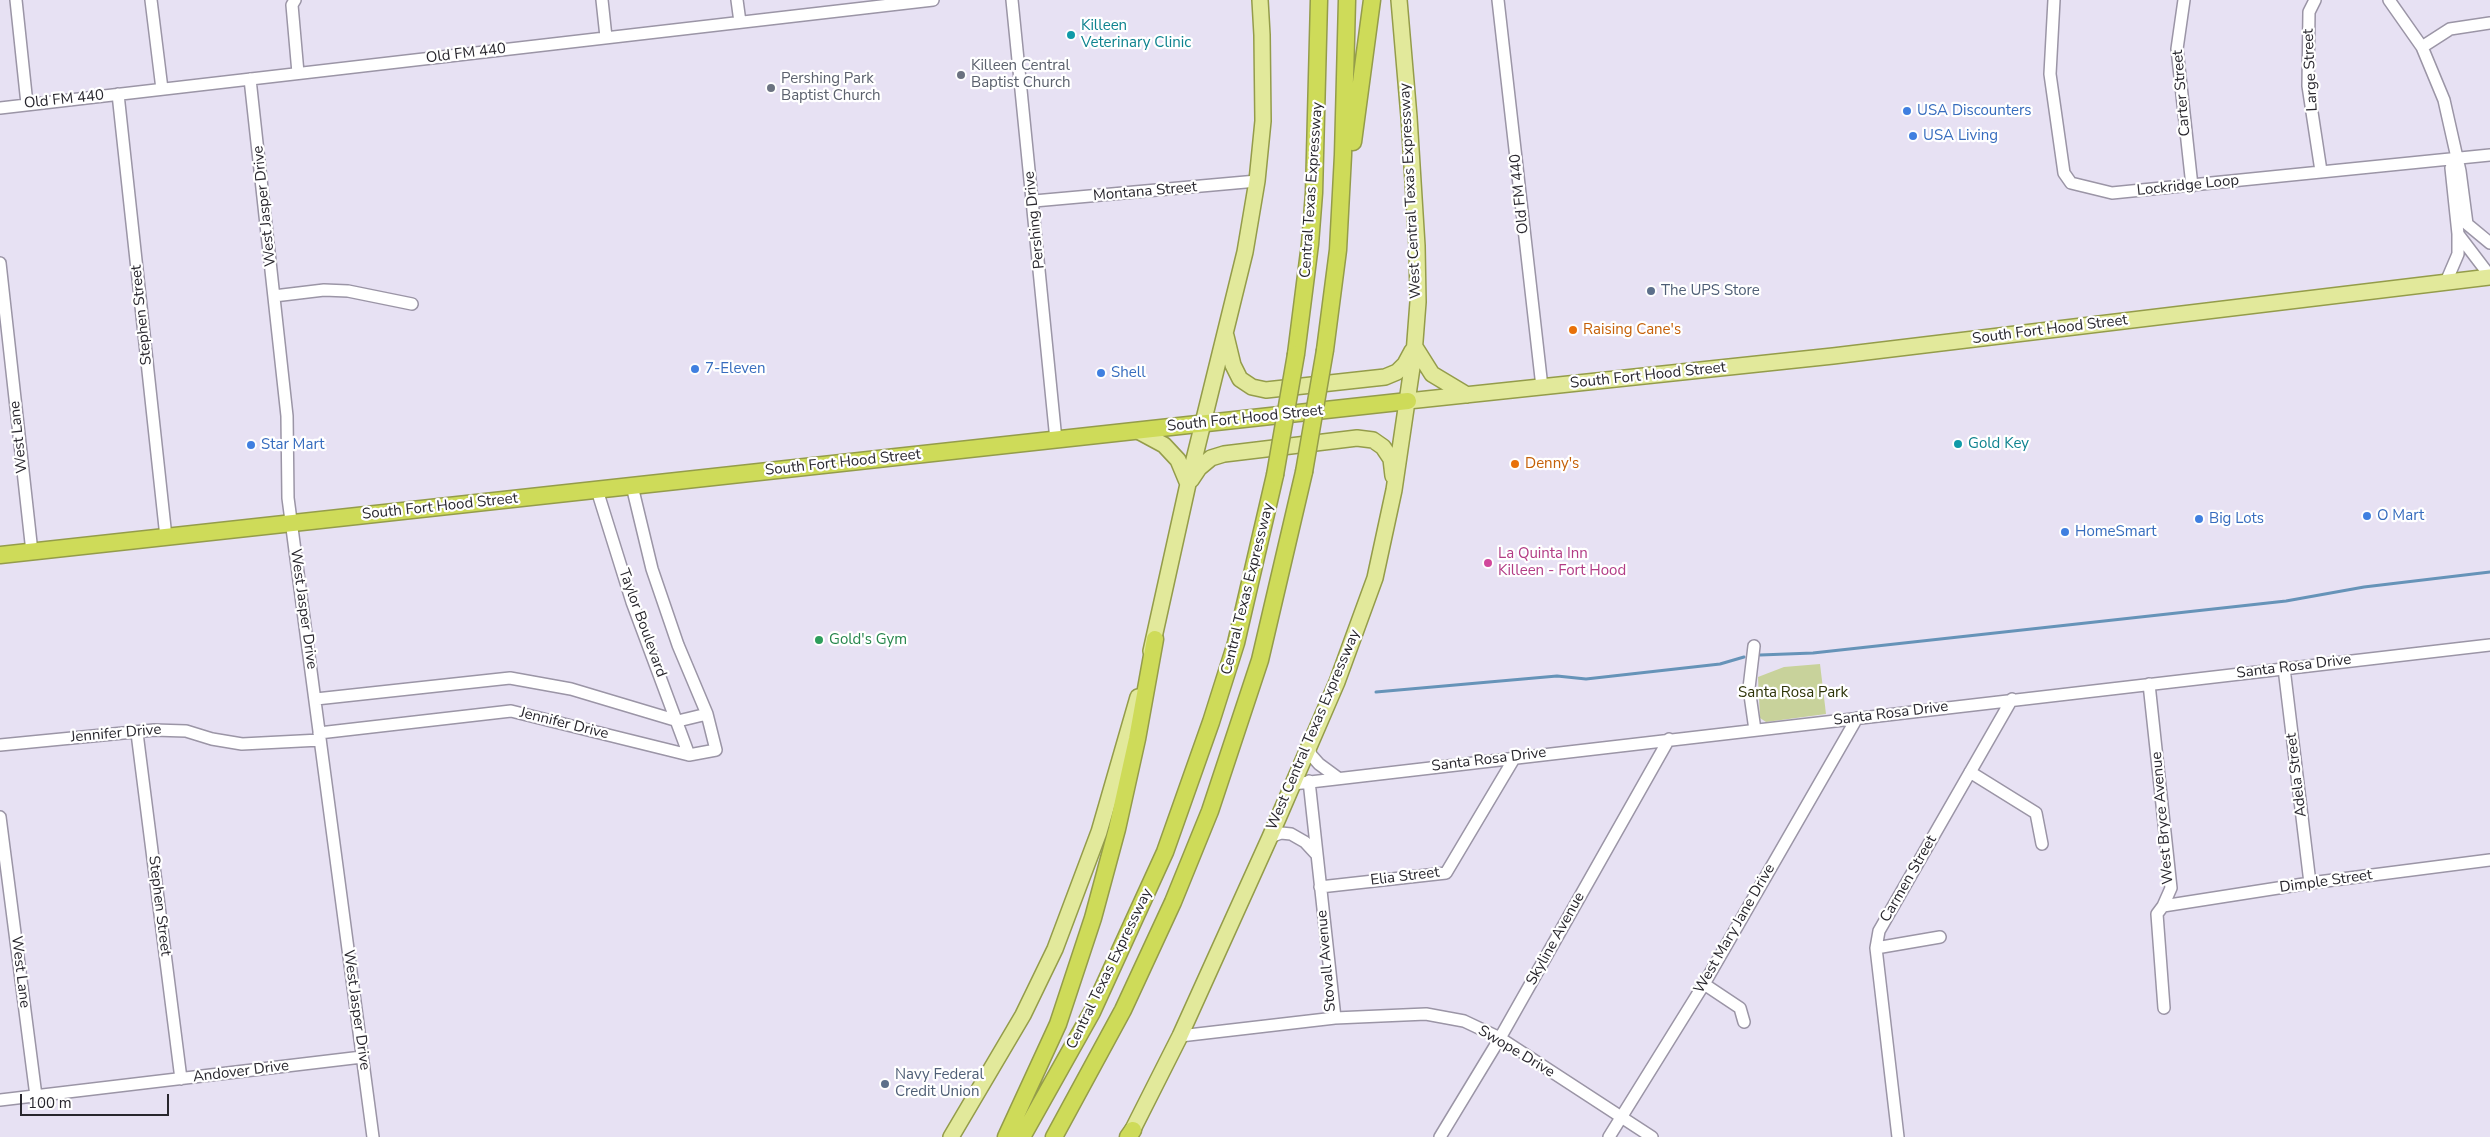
<!DOCTYPE html>
<style>
body{margin:0}
#map{position:relative;width:2490px;height:1137px;overflow:hidden;background:#e7e1f3;font-family:"Nunito Sans",sans-serif}
canvas{display:block}
.scale{position:absolute;left:20px;top:1094px;width:149px;height:22px;box-sizing:border-box;border:2px solid #28262d;border-top:0;padding-left:6px;font-size:15px;line-height:18px;white-space:nowrap;color:#28262d;-webkit-text-stroke:4px #fff;paint-order:stroke}
</style>
<div id="map">
<canvas width="2490" height="1137"></canvas>
<div class="scale">100 m</div>
</div>
<script>
const ctx = document.querySelector('canvas').getContext('2d');
ctx.lineJoin = 'round';
function fillPath(path, color) { ctx.fillStyle = color; ctx.fill(path, 'evenodd'); }
const toPath = rows => new Path2D(rows.map(r => 'M' + r).join(''));
function trace(path, color, width, dash) { ctx.strokeStyle = color; ctx.lineWidth = width; ctx.lineCap = dash ? 'butt' : 'round'; ctx.setLineDash(dash || []); ctx.stroke(path); }
function drawText(font, color, halo, rows, align = 'center') {
  ctx.font = font + ' "Nunito Sans",sans-serif'; ctx.lineWidth = 4.5; ctx.setLineDash([]); ctx.textBaseline = 'middle'; ctx.strokeStyle = halo; ctx.fillStyle = color; for (const [text, x, y, turn = 0] of rows) {
    ctx.save(); ctx.translate(x, y); ctx.rotate((+turn || 0) * Math.PI / 180); ctx.textAlign = isNaN(turn) ? turn : align; if (halo) ctx.strokeText(text, 0, 0); ctx.fillText(text, 0, 0); ctx.restore();
  }
}
const green = toPath([
 [1820,664,1826,714,1766,722,1760,718,1758,677,1784,667]
]);
const stream = toPath([
 [1760,655,1813,653,2286,601,2364,587,2490,572],
 [1376,692,1557,676,1586,679,1720,664,1744,657]
]);
const minor = toPath([
 [16,0,27,104],
 [151,0,162,89],
 [295,0,292,5,298,73],
 [602,0,606,37],
 [737,0,740,22],
 [1012,0,1056,440],
 [1498,0,1542,387],
 [2054,0,2050,74,2064,173,2071,183,2112,193,2490,155],
 [2184,0,2177,49,2192,186],
 [2315,0,2309,12,2308,86,2321,171],
 [2389,0,2422,47,2444,100,2460,171,2467,224,2490,243],
 [2422,47,2450,29,2490,23],
 [250,79,287,416,288,498,373,1137],
 [118,94,166,537],
 [0,108,933,0],
 [2456,158,2451,168,2458,234,2490,276],
 [1034,201,1257,181],
 [0,263,32,552],
 [2446,282,2458,254,2458,234],
 [274,296,324,290,348,291,412,304],
 [597,490,632,602,689,755],
 [1754,646,1749,688,1755,730],
 [2284,668,2310,883],
 [2149,684,2171,888,2163,906,2157,914,2164,1008],
 [316,699,510,678,571,689,678,721,707,714],
 [137,733,181,1079],
 [319,733,511,711,689,755,716,750,707,714,678,645,652,569,632,486],
 [0,745,154,730,186,731,212,739,242,744,320,740],
 [1309,747,1311,755,1319,764,1338,778],
 [1970,772,2036,813,2042,844],
 [1309,781,1335,1018],
 [1293,784,2490,645],
 [0,817,36,1096],
 [1270,837,1281,833,1291,834,1305,842,1317,855],
 [1320,887,1446,873,1515,757],
 [2163,906,2310,883,2490,860],
 [1876,948,1940,937],
 [1704,984,1740,1008,1744,1022],
 [1180,1036,1335,1018,1426,1014,1464,1021,1500,1038,1652,1137],
 [0,1100,362,1057],
 [1440,1137,1500,1038,1669,739],
 [1609,1137,1704,984,1857,718],
 [1898,1137,1876,948,1879,931,2012,699]
]);
const major = toPath([
 [1226,336,1233,365,1240,379,1252,387,1266,390,1385,377,1397,372,1405,364,1412,351],
 [1415,347,1432,374,1467,395],
 [1408,401,1833,356,2490,277],
 [1138,431,1164,445,1178,460,1188,484],
 [1191,480,1199,468,1211,458,1224,454,1357,438,1373,440,1383,447,1391,459,1393,476],
 [1151,651,1188,484,1245,252,1257,181,1263,121,1262,35,1260,0],
 [951,1137,1023,1015,1055,949,1099,832,1138,697],
 [1129,1137,1180,1036,1270,837,1337,682,1375,578,1394,490,1414,354,1418,302,1417,246,1409,117,1399,0]
]);
const highway = toPath([
 [1353,142,1372,0],
 [1325,350,1338,250,1343,155,1347,0],
 [1296,354,1310,244,1314,193,1319,0],
 [0,555,1408,401],
 [1006,1137,1058,1024,1093,918,1117,829,1137,739,1155,639],
 [1022,1137,1092,1012,1165,852,1211,722,1236,643,1275,475],
 [1054,1137,1123,1010,1173,902,1210,811,1260,660,1304,472],
 [1128,1137,1133,1130]
]);
const highwayBridge = toPath([
 [1304,472,1325,350],
 [1275,475,1296,354]
]);
const markers = [
 [1071,35,5,"#0f9aa8"],
 [961,75,5,"#6b7280"],
 [771,88,5,"#6b7280"],
 [1907,111,5,"#3f7fe0"],
 [1913,136,5,"#3f7fe0"],
 [1651,291,5,"#5c6f8a"],
 [1573,330,5,"#e8710a"],
 [695,369,5,"#3f7fe0"],
 [1101,373,5,"#3f7fe0"],
 [1958,444,5,"#0f9aa8"],
 [251,445,5,"#3f7fe0"],
 [1515,464,5,"#e8710a"],
 [2367,516,5,"#3f7fe0"],
 [2199,519,5,"#3f7fe0"],
 [2065,532,5,"#3f7fe0"],
 [1488,563,5,"#d1479c"],
 [819,640,5,"#2e9e5b"],
 [885,1084,5,"#5c6f8a"]
];
const cultureNames = [
 ["Killeen",1081,26],
 ["Veterinary Clinic",1081,43],
 ["Gold Key",1968,444]
];
const streetNames = [
 ["Old FM 440",466,54,-7],
 ["Large Street",2311,70,-93],
 ["Carter Street",2182,93,-95],
 ["Old FM 440",64,100,-6],
 ["Lockridge Loop",2188,186,-6],
 ["Central Texas Expressway",1312,190,-86],
 ["West Central Texas Expressway",1411,191,-93],
 ["Montana Street",1145,192,-5],
 ["Old FM 440",1520,194,-96],
 ["West Jasper Drive",265,206,-96],
 ["Pershing Drive",1035,220,-96],
 ["Stephen Street",142,315,-96],
 ["South Fort Hood Street",2050,330,-7],
 ["South Fort Hood Street",1648,376,-6],
 ["South Fort Hood Street",1245,419,-6],
 ["West Lane",19,437,-96],
 ["South Fort Hood Street",843,463,-6],
 ["South Fort Hood Street",440,507,-6],
 ["Central Texas Expressway",1248,589,-76],
 ["West Jasper Drive",303,609,82],
 ["Taylor Boulevard",642,623,70],
 ["Santa Rosa Drive",2294,667,-7],
 ["Santa Rosa Drive",1891,714,-7],
 ["Jennifer Drive",564,724,14],
 ["West Central Texas Expressway",1314,730,-67],
 ["Jennifer Drive",116,734,-5],
 ["Santa Rosa Drive",1489,760,-7],
 ["Adela Street",2297,775,-97],
 ["West Bryce Avenue",2163,818,-95],
 ["Elia Street",1405,877,-7],
 ["Carmen Street",1909,879,-60],
 ["Dimple Street",2326,882,-8],
 ["Stephen Street",159,906,83],
 ["West Mary Jane Drive",1735,929,-60],
 ["Skyline Avenue",1556,939,-61],
 ["Stovall Avenue",1327,961,-95],
 ["Central Texas Expressway",1110,969,-64],
 ["West Lane",20,972,83],
 ["West Jasper Drive",356,1010,82],
 ["Swope Drive",1516,1052,31],
 ["Andover Drive",241,1072,-7]
];
const worshipNames = [
 ["Killeen Central",971,66],
 ["Baptist Church",971,83],
 ["Pershing Park",781,79],
 ["Baptist Church",781,96]
];
const shopNames = [
 ["USA Discounters",1917,111],
 ["USA Living",1923,136],
 ["7-Eleven",705,369],
 ["Shell",1111,373],
 ["Star Mart",261,445],
 ["O Mart",2377,516],
 ["Big Lots",2209,519],
 ["HomeSmart",2075,532]
];
const serviceNames = [
 ["The UPS Store",1661,291],
 ["Navy Federal",895,1075],
 ["Credit Union",895,1092]
];
const foodNames = [
 ["Raising Cane's",1583,330],
 ["Denny's",1525,464]
];
const hotelNames = [
 ["La Quinta Inn",1498,554],
 ["Killeen - Fort Hood",1498,571]
];
const leisureNames = [
 ["Gold's Gym",829,640]
];
const parkNames = [
 ["Santa Rosa Park",1793,693]
];
fillPath(green, '#c8d29b');
trace(stream, '#6693b8', 3);
trace(minor, '#9b95a6', 14);
trace(major, '#949c4a', 18);
trace(highway, '#949c4a', 19);
trace(minor, '#fff', 11);
trace(major, '#e2e99b', 15);
trace(highway, '#cedb59', 16);
trace(highwayBridge, '#949c4a', 19, []);
trace(highwayBridge, '#cedb59', 16);
for (const [x, y, r, color] of markers) { const dot = new Path2D(); dot.arc(x, y, r, 0, 2 * Math.PI); ctx.fillStyle = color; ctx.fill(dot); trace(dot, '#fff', 2); }
drawText('15px', '#0d838f', '#fff', cultureNames, 'left');
drawText('15px', '#28262d', '#fff', streetNames);
drawText('15px', '#5b616d', '#fff', worshipNames, 'left');
drawText('15px', '#366cbe', '#fff', shopNames, 'left');
drawText('15px', '#4e5e75', '#fff', serviceNames, 'left');
drawText('15px', '#c56008', '#fff', foodNames, 'left');
drawText('15px', '#b23c85', '#fff', hotelNames, 'left');
drawText('15px', '#27864d', '#fff', leisureNames, 'left');
drawText('15px', '#2d3308', '#fff', parkNames);
</script>
